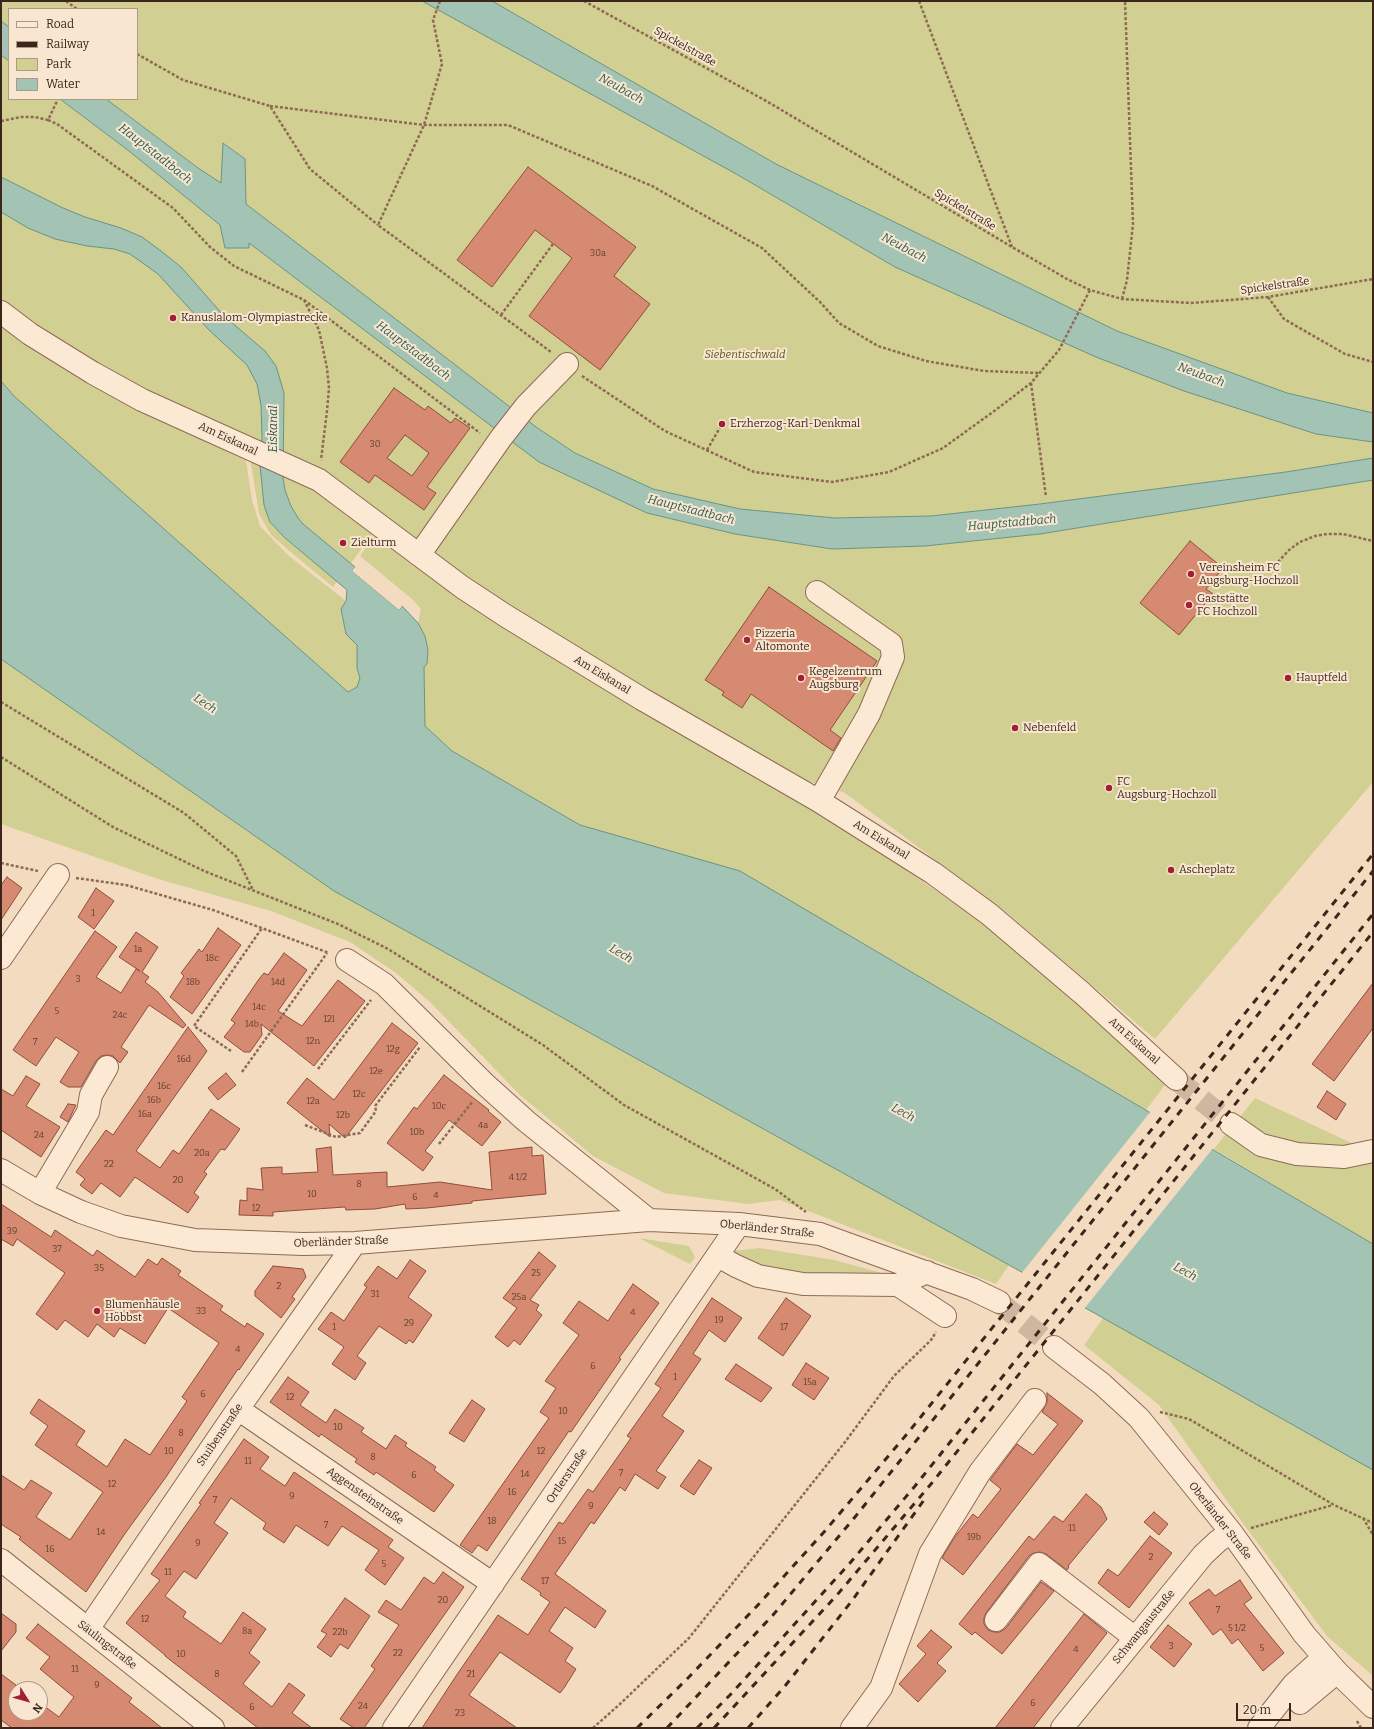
<!DOCTYPE html>
<meta charset="utf-8">
<style>
body{margin:0}
#map{position:relative;width:1374px;height:1729px;overflow:hidden;background:#f3dbc0;font-family:Bitter,serif}
canvas{display:block}
.frame{position:absolute;inset:0;border:2px solid #3c261c;pointer-events:none}
.legend{position:absolute;left:8px;top:8px;width:130px;height:92px;box-sizing:border-box;background:#f9e6d0;border:1px solid #ad9988;margin:0;padding:5px 7px;list-style:none;font-size:12px;color:#3c261c}
.legend li{display:flex;align-items:center;gap:8px;height:20px}
.legend b{width:20px;border:1px solid #ad9988}
.north{position:absolute;left:8px;top:1681px;width:40px;height:40px;box-sizing:border-box;background:#f9e6d0;border:1px solid #ad9988;border-radius:50%;rotate:127deg;font-size:11px;font-weight:700;line-height:16px;text-align:center;color:#3c261c}
.north::after{content:'';display:block;margin:auto;width:14px;height:18px;background:#a31f36;clip-path:polygon(50% 0,100% 100%,50% 72%,0 100%)}
.scale{position:absolute;left:1236px;top:1703px;width:55px;height:18px;box-sizing:border-box;border:2px solid #3c261c;border-top:0;padding-left:5px;font-size:12px;line-height:14px;white-space:nowrap;color:#3c261c;-webkit-text-stroke:3px #f9e6d0;paint-order:stroke}
</style>
<div id="map">
<canvas width="1374" height="1729"></canvas>
<div class="frame"></div>
<ul class="legend">
<li><b style="height:5px;background:#fce9d4"></b>Road</li>
<li><b style="height:5px;background:#3c261c"></b>Railway</li>
<li><b style="height:11px;background:#d2cf92"></b>Park</li>
<li><b style="height:11px;background:#a3c4b5"></b>Water</li>
</ul>
<div class="north">N</div>
<div class="scale">20 m</div>
</div>
<script>
const ctx = document.querySelector('canvas').getContext('2d');
ctx.lineJoin = 'round';
function fillPath(path, color) { ctx.fillStyle = color; ctx.fill(path, 'evenodd'); }
const toPath = rows => new Path2D(rows.map(r => 'M' + r).join(''));
function trace(path, color, width, dash) { ctx.strokeStyle = color; ctx.lineWidth = width; ctx.lineCap = dash ? 'butt' : 'round'; ctx.setLineDash(dash || []); ctx.stroke(path); }
function drawText(font, color, halo, rows, align = 'center') {
  ctx.font = font + ' Bitter,serif'; ctx.lineWidth = 4; ctx.setLineDash([]); ctx.textBaseline = 'middle'; ctx.strokeStyle = halo; ctx.fillStyle = color; for (const [text, x, y, turn = 0] of rows) {
    ctx.save(); ctx.translate(x, y); ctx.rotate((+turn || 0) * Math.PI / 180); ctx.textAlign = isNaN(turn) ? turn : align; if (halo) ctx.strokeText(text, 0, 0); ctx.fillText(text, 0, 0); ctx.restore();
  }
}
const green = toPath([
 [1,1,422,1,738,175,895,267,1316,434,1373,442,1373,458,1286,472,1040,504,931,516,835,518,740,509,653,489,575,453,536,427,246,204,245,159,224,143,221,184,198,168,106,99,137,99,137,9,9,9,9,27,1,21],
 [528,167,635,247,564,342,529,316,572,258,535,230,492,286,457,261],
 [492,1,1373,1,1373,413,1287,393,1117,331,776,164],
 [1,55,9,61,9,99,60,99,129,151,220,225,225,248,249,248,249,243,460,401,647,513,735,534,832,549,925,546,1040,534,1373,480,1373,782,1155,1039,1006,912,845,793,805,780,665,708,381,523,333,587,287,549,271,535,259,514,250,457,1,322],
 [1,325,86,381,246,461,252,500,260,526,289,556,346,601,341,609,346,634,357,645,357,668,360,678,357,687,348,692,14,396,1,381],
 [374,536,447,590,502,627,568,661,827,815,978,920,1171,1077,1146,1110,740,872,580,825,452,751,425,726,424,667,427,664,428,650,425,636,418,623,421,609,413,600,360,556],
 [1,659,334,891,1009,1265,996,1284,780,1200,748,1204,664,1193,593,1156,520,1095,430,1002,396,973,350,942,271,911,158,879,1,824],
 [1255,1098,1373,1153,1373,1244,1214,1149],
 [639,1238,689,1246,695,1257,690,1264],
 [760,1248,834,1260,889,1275,816,1280,730,1258,733,1251],
 [1104,1317,1373,1469,1373,1676,1327,1636,1242,1522,1159,1405,1084,1345]
]);
const water = toPath([
 [422,1,492,1,776,164,1117,331,1287,393,1373,413,1373,442,1316,434,1184,391,1096,357,895,267,738,175,422,1],
 [1,21,9,27,9,61,1,55,1,21],
 [60,99,106,99,198,168,221,183,223,143,245,159,246,204,536,427,575,453,653,489,740,509,835,518,931,516,1040,504,1286,472,1373,458,1373,480,1040,534,925,546,832,549,735,534,647,513,539,462,249,243,249,248,225,248,220,225,129,151,60,99],
 [1,177,63,208,85,217,121,228,142,237,161,251,181,267,224,316,265,351,276,366,284,393,283,478,285,490,291,506,298,518,303,524,355,567,352,571,399,610,402,606,418,623,425,636,428,650,427,664,424,667,425,726,452,751,580,825,740,871,1373,1244,1373,1470,1009,1265,334,891,1,659,1,381,14,396,348,692,357,687,360,678,357,668,357,645,346,634,341,609,346,601,347,590,284,537,270,522,267,514,264,505,260,465,262,439,261,405,257,384,247,365,209,330,158,274,130,254,114,249,87,246,55,239,28,228,1,212,1,177]
]);
const pier = toPath([
 [355,567,356,568,355,571,399,607,401,605,402,606,399,610,352,571],
 [1151,1111,1214,1147,1084,1309,1021,1274]
]);
const building = toPath([
 [528,167,636,247,614,276,650,304,600,370,529,316,572,258,535,230,492,287,457,260,528,167],
 [394,388,425,410,428,406,451,423,455,418,470,428,427,487,436,493,424,510,375,475,369,483,340,462,394,388],
 [405,435,429,453,412,476,387,458,405,435],
 [1190,541,1223,568,1206,589,1213,594,1179,635,1140,603,1190,541],
 [769,587,877,661,830,730,841,738,833,751,751,694,742,708,722,695,724,692,705,680,769,587],
 [7,877,22,888,1,920,1,885,7,877],
 [96,888,114,901,94,929,78,917,96,888],
 [218,928,241,945,192,1014,170,997,184,976,181,973,199,949,202,952,218,928],
 [95,931,117,947,96,977,121,993,136,969,140,971,119,957,136,932,158,947,142,972,149,977,145,982,158,992,186,1025,183,1028,149,1005,121,1047,128,1052,120,1063,113,1056,107,1055,101,1056,96,1061,81,1087,68,1087,60,1082,79,1052,56,1037,36,1066,13,1050,95,931],
 [284,953,307,970,278,1011,302,1026,338,980,365,1001,314,1066,261,1024,262,1035,250,1052,244,1052,224,1037,235,1023,231,1020,259,979,264,973,268,975,284,953],
 [1373,983,1373,1028,1334,1081,1312,1064,1373,983],
 [392,1023,418,1043,345,1138,329,1124,330,1137,287,1103,307,1078,334,1100,392,1023],
 [188,1027,207,1051,136,1151,160,1168,173,1150,179,1154,211,1109,240,1129,225,1150,221,1149,204,1172,207,1174,194,1193,199,1197,188,1213,135,1177,120,1197,101,1183,92,1194,80,1185,85,1179,76,1172,106,1130,113,1135,188,1027],
 [226,1073,236,1085,218,1100,208,1088,226,1073],
 [444,1075,489,1110,488,1111,501,1122,482,1146,449,1120,425,1151,433,1157,423,1171,387,1143,414,1107,417,1109,444,1075],
 [26,1076,40,1084,26,1106,60,1127,41,1157,1,1130,1,1089,13,1096,26,1076],
 [1327,1091,1346,1104,1336,1120,1317,1107,1327,1091],
 [68,1104,76,1105,68,1122,60,1117,68,1104],
 [331,1147,333,1175,387,1172,387,1187,440,1182,492,1190,489,1152,532,1147,532,1156,543,1155,546,1194,472,1201,472,1203,427,1208,406,1209,405,1204,375,1209,346,1210,345,1207,273,1212,273,1216,239,1215,240,1200,247,1201,247,1188,263,1190,261,1168,282,1167,282,1174,318,1172,316,1149,331,1147],
 [1,1204,51,1237,55,1230,93,1256,97,1250,135,1277,148,1259,157,1265,162,1258,181,1271,178,1275,223,1306,220,1310,245,1327,247,1323,264,1334,239,1370,238,1369,166,1477,124,1535,86,1592,19,1539,21,1537,1,1524,1,1475,24,1490,31,1480,52,1493,36,1517,70,1540,103,1492,35,1445,48,1426,30,1413,39,1399,85,1431,76,1445,107,1467,125,1439,150,1455,187,1401,182,1397,219,1343,168,1308,145,1344,120,1328,114,1337,97,1324,88,1337,65,1320,57,1330,36,1314,65,1273,17,1239,13,1246,1,1239,1,1204],
 [539,1252,556,1266,530,1300,539,1305,536,1310,542,1315,520,1345,514,1340,508,1347,495,1337,517,1308,503,1298,539,1252],
 [410,1260,426,1271,408,1297,432,1315,413,1343,409,1340,406,1344,379,1326,357,1356,366,1363,355,1380,332,1364,344,1347,318,1329,331,1312,344,1321,367,1287,364,1285,378,1266,397,1279,410,1260],
 [273,1266,303,1269,306,1277,292,1297,295,1299,281,1318,255,1296,255,1291,273,1266],
 [633,1284,659,1303,619,1358,621,1359,571,1432,569,1431,487,1551,478,1545,472,1553,460,1545,549,1418,540,1412,556,1388,545,1381,579,1335,563,1323,579,1301,608,1321,633,1284],
 [712,1298,742,1318,725,1342,709,1330,693,1354,701,1359,662,1416,684,1431,656,1471,666,1477,658,1489,635,1474,625,1491,620,1487,594,1524,591,1522,555,1574,606,1611,595,1628,565,1607,549,1631,573,1648,565,1661,576,1669,564,1688,560,1693,500,1652,469,1695,517,1728,422,1728,456,1676,498,1615,528,1635,550,1602,540,1595,541,1593,521,1579,559,1522,563,1524,588,1489,593,1492,631,1438,627,1436,661,1388,655,1384,712,1298],
 [786,1298,811,1316,783,1356,758,1338,786,1298],
 [806,1363,829,1378,814,1400,792,1385,806,1363],
 [736,1364,772,1388,761,1402,725,1379,736,1364],
 [288,1377,309,1392,300,1405,326,1423,335,1409,364,1428,361,1432,386,1449,395,1435,407,1443,405,1446,436,1467,434,1470,454,1485,434,1512,376,1472,374,1475,355,1462,357,1459,321,1434,319,1437,270,1402,288,1377],
 [1047,1393,1083,1421,963,1575,942,1558,954,1538,973,1514,978,1518,1001,1489,990,1480,1017,1444,1033,1455,1058,1424,1042,1412,1047,1402,1047,1393],
 [472,1400,485,1409,464,1442,449,1433,472,1400],
 [244,1439,269,1457,260,1469,285,1486,294,1472,393,1540,388,1547,404,1558,385,1585,365,1570,379,1550,342,1526,328,1546,296,1525,284,1543,263,1529,266,1523,231,1498,214,1523,228,1533,196,1579,184,1571,165,1596,186,1612,183,1617,221,1644,243,1612,266,1629,249,1653,260,1662,243,1684,272,1707,289,1683,305,1695,292,1713,312,1728,258,1728,165,1656,165,1655,126,1623,160,1580,151,1574,201,1504,199,1503,244,1439],
 [699,1460,712,1468,694,1495,680,1486,699,1460],
 [1086,1494,1101,1507,1107,1519,1068,1566,1069,1567,1067,1570,1046,1554,1040,1552,1034,1553,1029,1556,986,1613,984,1618,984,1624,988,1630,994,1632,1000,1632,1006,1628,1041,1582,1054,1591,1002,1654,975,1632,972,1635,959,1624,1029,1536,1034,1540,1054,1516,1063,1522,1086,1494],
 [1154,1512,1168,1524,1159,1535,1144,1522,1154,1512],
 [1150,1536,1172,1553,1129,1608,1098,1583,1108,1569,1118,1576,1150,1536],
 [443,1572,464,1587,364,1728,354,1728,340,1719,375,1669,371,1666,399,1625,378,1612,386,1600,401,1610,424,1577,434,1584,443,1572],
 [1240,1580,1252,1598,1244,1604,1284,1653,1263,1671,1238,1639,1232,1644,1221,1629,1213,1635,1189,1603,1209,1589,1215,1596,1240,1580],
 [345,1598,370,1616,348,1649,340,1644,331,1657,317,1647,327,1634,321,1631,345,1598],
 [1,1613,16,1624,16,1632,1,1651,1,1613],
 [1084,1614,1107,1633,1033,1728,995,1728,1084,1614],
 [38,1624,132,1698,129,1702,162,1728,12,1728,1,1720,1,1674,16,1685,16,1713,40,1713,40,1703,59,1717,74,1697,40,1669,50,1657,26,1638,38,1624],
 [1168,1625,1192,1644,1174,1667,1150,1647,1168,1625],
 [931,1630,952,1647,937,1663,946,1671,918,1702,899,1684,926,1654,917,1646,931,1630]
]);
const minorTunnel = toPath([
 [1176,1079,1231,1124],
 [999,1302,1054,1347]
]);
const path = toPath([
 [66,1,77,9],
 [440,1,433,20,442,64,424,125,378,225,551,352],
 [584,1,768,102,1012,247,1067,279,1090,290,1122,299,1191,303,1268,297,1373,279],
 [919,1,1012,247],
 [137,54,183,80,270,106,310,169,378,225],
 [270,106,424,125,508,125,652,186,762,248,820,302,839,323,878,346,926,361,984,371,1039,373],
 [48,120,57,124,173,208,210,247,234,266,304,300,319,330,327,368,329,388,327,411,321,460],
 [1,121,21,117,35,117,48,120,58,99],
 [1268,297,1284,319,1345,354,1373,362],
 [1122,299,1127,280,1133,224,1125,1],
 [304,300,480,433],
 [501,315,553,244],
 [582,376,665,431,754,472,832,482,889,472,943,448,997,409,1031,383,1059,350,1090,290],
 [1031,383,1046,497],
 [707,450,722,424],
 [1278,562,1289,550,1300,542,1315,536,1327,534,1343,534,1373,541],
 [1,702,184,813,236,856,253,890],
 [1,757,113,827,204,871,338,924,388,949,543,1045,624,1105,775,1189,806,1212],
 [1,863,38,871],
 [76,878,126,885,213,910,329,953],
 [231,1051,194,1026,262,928],
 [318,1069,371,1000],
 [242,1072,327,953],
 [305,1125,336,1137,360,1133,376,1111,375,1106,420,1047],
 [439,1144,473,1101],
 [1160,1412,1189,1419,1334,1505,1373,1523],
 [1363,1518,1373,1535],
 [1251,1528,1333,1505],
 [1357,1721,1361,1728],
 [593,1728,620,1704,689,1638,845,1442,894,1376,931,1340,936,1332]
]);
const minor = toPath([
 [1,312,30,334,93,373,142,400,319,480,462,587,506,616,642,699,819,801,933,873,989,914,1082,993,1176,1079],
 [419,555,501,438,526,406,567,364],
 [817,592,891,644,893,657,869,714,819,801],
 [1,958,58,875],
 [347,960,384,984,486,1085,526,1121,649,1220],
 [1231,1124,1261,1145,1297,1154,1344,1157,1373,1151],
 [1,1170,40,1193,81,1212,121,1226,195,1240,303,1244,355,1243,649,1220,739,1224,820,1234,972,1289,999,1302],
 [40,1193,88,1112,91,1095,107,1067],
 [718,1256,736,1266,758,1276,803,1284,898,1285,927,1272],
 [898,1285,945,1316],
 [1054,1347,1102,1384,1139,1418,1231,1532,1304,1634,1337,1672,1373,1707],
 [238,1409,493,1584],
 [1,1560,213,1728],
 [996,1620,1039,1564,1135,1638],
 [88,1629,238,1409,355,1243],
 [1300,1703,1337,1672],
 [394,1728,739,1224],
 [852,1728,881,1688,930,1554,980,1472,1035,1400],
 [1062,1728,1203,1555,1218,1541,1231,1532],
 [1259,1728,1293,1685,1324,1657]
]);
const rail = toPath([
 [637,1728,687,1679,757,1606,824,1532,907,1434,1373,854],
 [667,1728,773,1615,855,1517,1373,871],
 [697,1728,730,1695,782,1638,850,1563,915,1486,1373,914],
 [714,1728,837,1595,931,1484,1373,932],
 [748,1728,785,1686,851,1602,924,1500]
]);
const markers = [
 [173,318,4,"#a31f36"],
 [722,424,4,"#a31f36"],
 [343,543,4,"#a31f36"],
 [1191,574,4,"#a31f36"],
 [1189,605,4,"#a31f36"],
 [747,640,4,"#a31f36"],
 [801,678,4,"#a31f36"],
 [1288,678,4,"#a31f36"],
 [1015,728,4,"#a31f36"],
 [1109,788,4,"#a31f36"],
 [1171,870,4,"#a31f36"],
 [97,1311,4,"#a31f36"]
];
const numberNames = [
 ["30a",598,253],
 ["30",375,444],
 ["1",93,913],
 ["1a",138,949],
 ["18c",212,958],
 ["3",78,979],
 ["18b",193,982],
 ["14d",278,982],
 ["14c",259,1007],
 ["5",57,1011],
 ["24c",120,1015],
 ["12l",329,1019],
 ["14b",252,1024],
 ["12n",313,1041],
 ["7",35,1042],
 ["12g",393,1049],
 ["16d",184,1059],
 ["12e",376,1071],
 ["16c",164,1086],
 ["12c",359,1094],
 ["16b",154,1100],
 ["12a",313,1101],
 ["10c",439,1106],
 ["16a",145,1114],
 ["12b",343,1115],
 ["4a",483,1125],
 ["10b",417,1132],
 ["24",39,1135],
 ["20a",202,1153],
 ["22",109,1164],
 ["4 1/2",518,1177],
 ["20",178,1180],
 ["8",359,1184],
 ["10",312,1194],
 ["4",436,1195],
 ["6",415,1197],
 ["12",256,1208],
 ["39",12,1231],
 ["37",57,1249],
 ["35",99,1268],
 ["25",536,1273],
 ["2",279,1286],
 ["31",375,1294],
 ["25a",519,1297],
 ["33",201,1311],
 ["4",633,1312],
 ["19",719,1320],
 ["29",409,1323],
 ["1",334,1327],
 ["17",784,1327],
 ["4",238,1349],
 ["6",593,1366],
 ["1",675,1377],
 ["15a",810,1382],
 ["6",203,1394],
 ["12",290,1397],
 ["10",563,1411],
 ["10",338,1427],
 ["8",181,1433],
 ["10",169,1451],
 ["12",541,1451],
 ["8",373,1457],
 ["11",248,1461],
 ["7",621,1473],
 ["14",525,1474],
 ["6",414,1475],
 ["12",112,1484],
 ["16",512,1492],
 ["9",292,1496],
 ["7",215,1500],
 ["9",591,1506],
 ["18",492,1521],
 ["7",326,1525],
 ["11",1072,1528],
 ["14",101,1532],
 ["19b",974,1537],
 ["15",562,1541],
 ["9",198,1543],
 ["16",50,1549],
 ["2",1151,1557],
 ["5",384,1564],
 ["11",168,1572],
 ["17",545,1581],
 ["20",443,1600],
 ["7",1218,1610],
 ["12",145,1619],
 ["5 1/2",1237,1628],
 ["8a",247,1631],
 ["22b",340,1632],
 ["3",1171,1646],
 ["5",1262,1648],
 ["4",1076,1649],
 ["22",398,1653],
 ["10",181,1654],
 ["11",75,1669],
 ["8",217,1674],
 ["21",471,1674],
 ["9",97,1685],
 ["6",1033,1703],
 ["24",363,1706],
 ["6",252,1707],
 ["23",460,1713]
];
const streetNames = [
 ["Spickelstraße",685,47,29],
 ["Spickelstraße",965,210,31],
 ["Spickelstraße",1275,286,-8],
 ["Am Eiskanal",228,439,25],
 ["Am Eiskanal",602,675,31],
 ["Am Eiskanal",881,840,32],
 ["Am Eiskanal",1134,1041,42],
 ["Oberländer Straße",767,1229,6],
 ["Oberländer Straße",341,1242,-2],
 ["Stuibenstraße",220,1435,-56],
 ["Ortlerstraße",567,1476,-56],
 ["Aggensteinstraße",365,1496,35],
 ["Oberländer Straße",1220,1521,52],
 ["Schwangaustraße",1144,1627,-51],
 ["Säulingstraße",107,1645,38]
];
const poiNames = [
 ["Kanuslalom-Olympiastrecke",181,318],
 ["Erzherzog-Karl-Denkmal",730,424],
 ["Zielturm",351,543],
 ["Vereinsheim FC",1199,568],
 ["Augsburg-Hochzoll",1199,581],
 ["Gaststätte",1197,599],
 ["FC Hochzoll",1197,612],
 ["Pizzeria",755,634],
 ["Altomonte",755,647],
 ["Kegelzentrum",809,672],
 ["Augsburg",809,685],
 ["Hauptfeld",1296,678],
 ["Nebenfeld",1023,728],
 ["FC",1117,782],
 ["Augsburg-Hochzoll",1117,795],
 ["Ascheplatz",1179,870],
 ["Blumenhäusle",105,1305],
 ["Höbbst",105,1318]
];
const parkNames = [
 ["Siebentischwald",745,355]
];
const waterNames = [
 ["Neubach",621,89,29],
 ["Hauptstadtbach",155,154,38],
 ["Neubach",904,248,28],
 ["Hauptstadtbach",413,351,37],
 ["Neubach",1201,375,20],
 ["Eiskanal",274,429,-90],
 ["Hauptstadtbach",691,510,14],
 ["Hauptstadtbach",1012,523,-5],
 ["Lech",205,704,34],
 ["Lech",621,954,31],
 ["Lech",903,1113,29],
 ["Lech",1185,1272,29]
];
fillPath(green, '#d2cf92');
fillPath(water, '#a3c4b5');
trace(water, '#699382', 1);
fillPath(pier, '#f3dbc0');
fillPath(building, '#d58a71');
trace(building, '#904d39', 1);
trace(minorTunnel, '#ceb79f', 22, [22, 11]);
trace(minor, '#8e6a55', 24);
trace(path, '#8e6a55', 2.5, [3, 2]);
trace(minor, '#fce9d4', 22);
trace(rail, '#3c261c', 3, [7, 7]);
for (const [x, y, r, color] of markers) { const dot = new Path2D(); dot.arc(x, y, r, 0, 2 * Math.PI); ctx.fillStyle = color; ctx.fill(dot); trace(dot, '#f9e6d0', 1.5); }
drawText('9px', '#623f31', null, numberNames);
drawText('11px', '#3c261c', '#f9e6d0', streetNames);
drawText('11px', '#3c261c', '#f9e6d0', poiNames, 'left');
drawText('italic 11px', '#555a20', '#f9e6d0', parkNames);
drawText('italic 12px', '#295d51', '#f9e6d0', waterNames);
</script>
